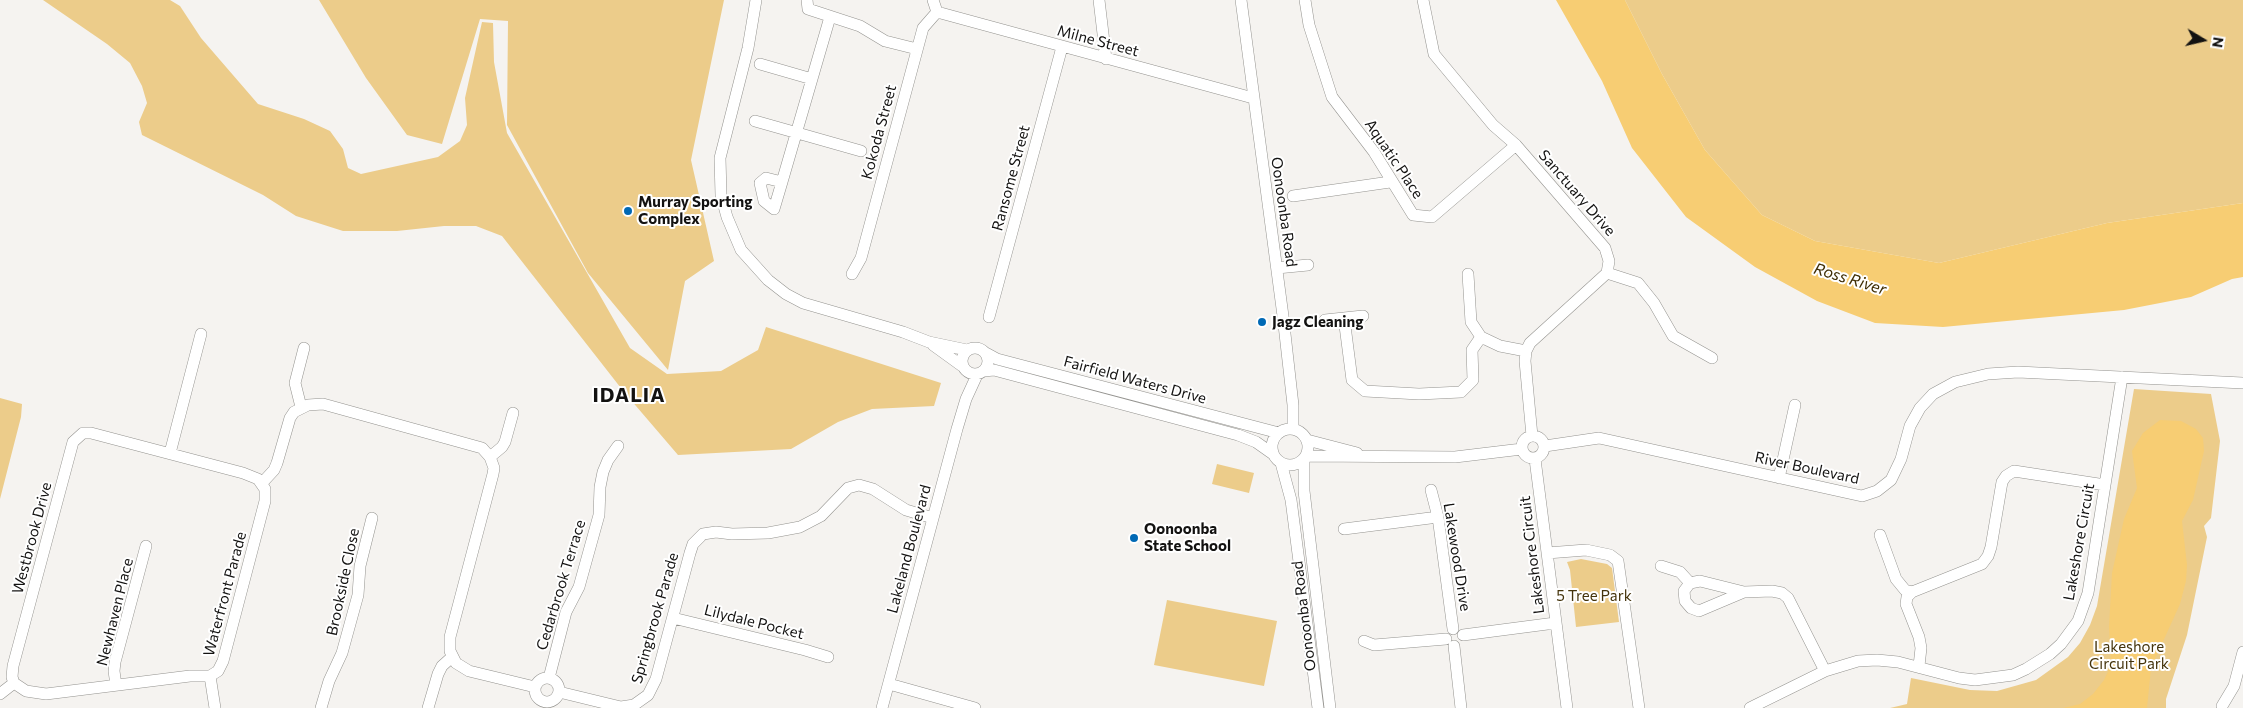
<!DOCTYPE html>
<style>
body{margin:0}
#map{position:relative;width:2243px;height:708px;overflow:hidden;background:#f5f3f0;font-family:Commissioner,sans-serif}
canvas{display:block}
.north{position:absolute;left:2178px;top:15px;width:50px;height:50px;-webkit-text-stroke:4px #fff;paint-order:stroke;rotate:99deg;font-size:14px;font-weight:700;line-height:20px;text-align:center;color:#131211}
.north::after{content:'';display:block;margin:auto;width:18px;height:22px;background:#131211;clip-path:polygon(50% 0,100% 100%,50% 72%,0 100%)}
</style>
<div id="map">
<canvas width="2243" height="708"></canvas>
<div class="north">N</div>
</div>
<script>
const ctx = document.querySelector('canvas').getContext('2d');
ctx.lineJoin = 'round';
function fillPath(path, color) { ctx.fillStyle = color; ctx.fill(path, 'evenodd'); }
const toPath = rows => new Path2D(rows.map(r => 'M' + r).join(''));
function trace(path, color, width, dash) { ctx.strokeStyle = color; ctx.lineWidth = width; ctx.lineCap = dash ? 'butt' : 'round'; ctx.setLineDash(dash || []); ctx.stroke(path); }
function drawText(font, color, halo, rows, align = 'center') {
  ctx.font = font + ' Commissioner,sans-serif'; ctx.lineWidth = 4; ctx.setLineDash([]); ctx.textBaseline = 'middle'; ctx.strokeStyle = halo; ctx.fillStyle = color; for (const [text, x, y, turn = 0] of rows) {
    ctx.save(); ctx.translate(x, y); ctx.rotate((+turn || 0) * Math.PI / 180); ctx.textAlign = isNaN(turn) ? turn : align; if (halo) ctx.strokeText(text, 0, 0); ctx.fillText(text, 0, 0); ctx.restore();
  }
}
const green = toPath([
 [43,0,170,0,180,6,201,38,258,104,304,119,330,131,343,149,348,168,361,174,438,157,460,141,467,125,465,98,482,22,493,23,494,62,507,133,630,348,667,374,721,371,758,350,766,327,941,383,934,406,872,409,838,422,791,449,678,455,624,392,502,236,476,226,444,226,397,231,343,231,296,216,263,195,142,135,139,122,147,103,142,86,130,63,107,44],
 [319,0,724,0,691,160,714,261,685,281,668,370,588,273,507,125,508,21,480,19,442,144,407,135,366,78],
 [1625,0,2243,0,2243,203,2107,223,1939,263,1815,241,1762,215,1705,150,1662,74],
 [2134,389,2211,394,2220,441,2211,518,2204,526,2207,537,2187,635,2166,699,2166,708,1890,708,1907,704,1911,678,1970,690,1997,691,2036,680,2068,657,2080,643,2090,625,2097,606],
 [0,398,22,404,21,417,0,499],
 [1217,464,1254,473,1249,493,1212,484],
 [1581,559,1607,564,1612,568,1619,622,1576,627,1570,570,1567,562],
 [1167,600,1277,621,1264,686,1154,665]
]);
const water = toPath([
 [1556,0,1625,0,1662,74,1705,150,1762,215,1815,241,1939,263,2107,223,2243,203,2243,277,2232,279,2191,297,2124,310,1943,327,1875,323,1817,301,1755,267,1686,217,1632,148,1602,81],
 [2160,420,2181,421,2196,429,2203,438,2204,451,2193,500,2182,521,2187,565,2186,581,2180,604,2151,668,2147,708,2063,708,2080,704,2093,694,2104,680,2111,665,2109,627,2112,573,2124,519,2137,488,2132,451,2143,433]
]);
const minor = toPath([
 [756,0,748,48,720,158,721,195,727,217,741,250,768,280,786,294,803,303,903,332,929,342,967,350],
 [807,0,808,9,860,26,885,41,917,49],
 [933,0,937,12],
 [1099,0,1106,59],
 [1241,0,1283,316,1293,405,1293,429],
 [1305,0,1309,25,1332,97,1374,152,1413,215,1432,217,1516,145],
 [1423,0,1434,54,1493,125,1516,145,1605,248,1609,261,1607,273,1530,343,1526,351,1525,361,1532,436],
 [937,12,1253,98],
 [760,64,812,79],
 [755,121,861,151],
 [782,182,766,178,760,183,764,201,774,209,782,182,830,17],
 [1293,196,1390,182],
 [1277,268,1308,265],
 [1607,273,1638,283,1654,303,1673,336,1712,358],
 [852,274,861,258,923,28,937,12],
 [1468,274,1471,322,1481,337,1500,346,1526,351],
 [989,317,1062,47],
 [1344,318,1352,380,1365,391,1419,394,1461,392,1473,380,1472,350,1481,337],
 [1325,320,1363,316],
 [933,345,962,366],
 '962 361a13 13 0 1 1 26 0a13 13 0 1 1-26 0Z',
 [986,353,997,359,1279,433],
 [984,371,994,370,1238,435,1256,442,1273,454],
 [301,407,295,383,304,348],
 '1272 447a18 18 0 1 1 36 0a18 18 0 1 1-36 0Z',
 '1522 447a11 11 0 1 1 22 0a11 11 0 1 1-22 0Z',
 [1307,440,1357,453],
 [1545,446,1599,438,1862,496,1877,491,1891,480,1901,459,1910,426,1920,408,1933,394,1955,382,1988,374,2018,372,2243,383],
 [170,453,201,334],
 [1306,456,1455,457,1522,449],
 [490,457,502,447,505,442,513,413],
 [1535,459,1567,708],
 [1304,460,1304,491,1330,708],
 [1281,463,1291,500,1318,708],
 [1779,478,1795,405],
 [262,483,274,470,277,463,290,418,294,412,308,405,323,404,482,448,490,457,494,468,493,474,450,637,450,651,456,663,469,671,535,687],
 [1431,490,1438,517,1453,629],
 [1344,529,1438,517],
 [1880,535,1896,579,1905,590,1912,592],
 [1547,553,1586,550,1610,555,1618,561,1639,708],
 [1661,566,1680,572,1690,583],
 [1744,592,1699,611,1691,608,1685,601,1684,591,1690,583,1700,581,1744,592,1772,591,1782,593,1788,598,1825,671],
 [673,618,805,650,828,657],
 [1463,635,1555,623],
 [1364,641,1374,645,1446,639],
 [1454,646,1461,708],
 [1919,666,1921,648,1919,637,1906,604,1907,597,1912,592,1982,564,1988,556,1991,547,2002,482,2006,476,2014,471,2105,485],
 [210,676,190,676,46,694,26,691,14,683,12,677,13,666,73,442,83,433,91,433,243,473,258,479,265,489,265,501,223,661,218,671,210,676,215,708],
 '535 690a12 12 0 1 1 24 0a12 12 0 1 1-24 0Z',
 [549,678,566,612,579,587,599,515,600,487,603,472,608,460,618,446],
 [889,684,975,708],
 [116,685,114,671,115,662,146,546],
 [559,692,621,707,634,705,648,695,656,679,690,553,693,544,703,534,716,532,732,534,768,533,800,527,821,516,848,488,859,485,873,489,906,510,933,518],
 [0,694,14,683],
 [2222,706,2234,686,2243,652],
 [321,708,329,681,342,653,358,595,360,566,372,518],
 [428,708,438,674,442,666,452,657],
 [882,708,957,429,966,399,977,375],
 [1750,708,1825,671,1858,661,1877,660,1898,662,1959,678,1975,680,2013,675,2026,669,2050,654,2061,644,2078,621,2088,593,2122,377]
]);
const markers = [
 [628,211,5,"#0069b5"],
 [1262,322,5,"#0069b5"],
 [1134,538,5,"#0069b5"]
];
const streetNames = [
 ["Milne Street",1098,41,15],
 ["Kokoda Street",879,132,-75],
 ["Aquatic Place",1394,159,56],
 ["Ransome Street",1011,178,-75],
 ["Sanctuary Drive",1577,193,49],
 ["Oonoonba Road",1284,212,82],
 ["Fairfield Waters Drive",1135,380,15],
 ["River Boulevard",1807,468,12],
 ["Westbrook Drive",32,538,-75],
 ["Lakeshore Circuit",2079,542,-80],
 ["Lakeland Boulevard",909,549,-75],
 ["Lakeshore Circuit",1532,555,-97],
 ["Lakewood Drive",1457,557,81],
 ["Brookside Close",343,582,-78],
 ["Cedarbrook Terrace",561,585,-73],
 ["Waterfront Parade",225,594,-75],
 ["Newhaven Place",115,612,-76],
 ["Oonoonba Road",1304,616,-97],
 ["Springbrook Parade",655,618,-74],
 ["Lilydale Pocket",754,622,14]
];
const poiNames = [
 ["Murray Sporting",638,202],
 ["Complex",638,219],
 ["Jagz Cleaning",1272,322],
 ["Oonoonba",1144,529],
 ["State School",1144,546]
];
const parkNames = [
 ["5 Tree Park",1594,596],
 ["Lakeshore",2129,647],
 ["Circuit Park",2129,664]
];
const waterNames = [
 ["Ross River",1850,279,17]
];
const districtNames = [
 ["IDALIA",629,395]
];
fillPath(green, '#eccc8a');
fillPath(water, '#f7cd73');
trace(minor, '#94938f', 12);
trace(minor, '#fff', 11);
for (const [x, y, r, color] of markers) { const dot = new Path2D(); dot.arc(x, y, r, 0, 2 * Math.PI); ctx.fillStyle = color; ctx.fill(dot); trace(dot, '#fff', 2); }
drawText('15px', '#131211', '#fff', streetNames);
drawText('bold 15px', '#131211', '#fff', poiNames, 'left');
drawText('15px', '#44330b', '#fff', parkNames);
drawText('italic 16px', '#3f2e05', '#fff', waterNames);
ctx.letterSpacing = '1px';
drawText('bold 20px', '#131211', '#fff', districtNames);
ctx.letterSpacing = '0px';
</script>
